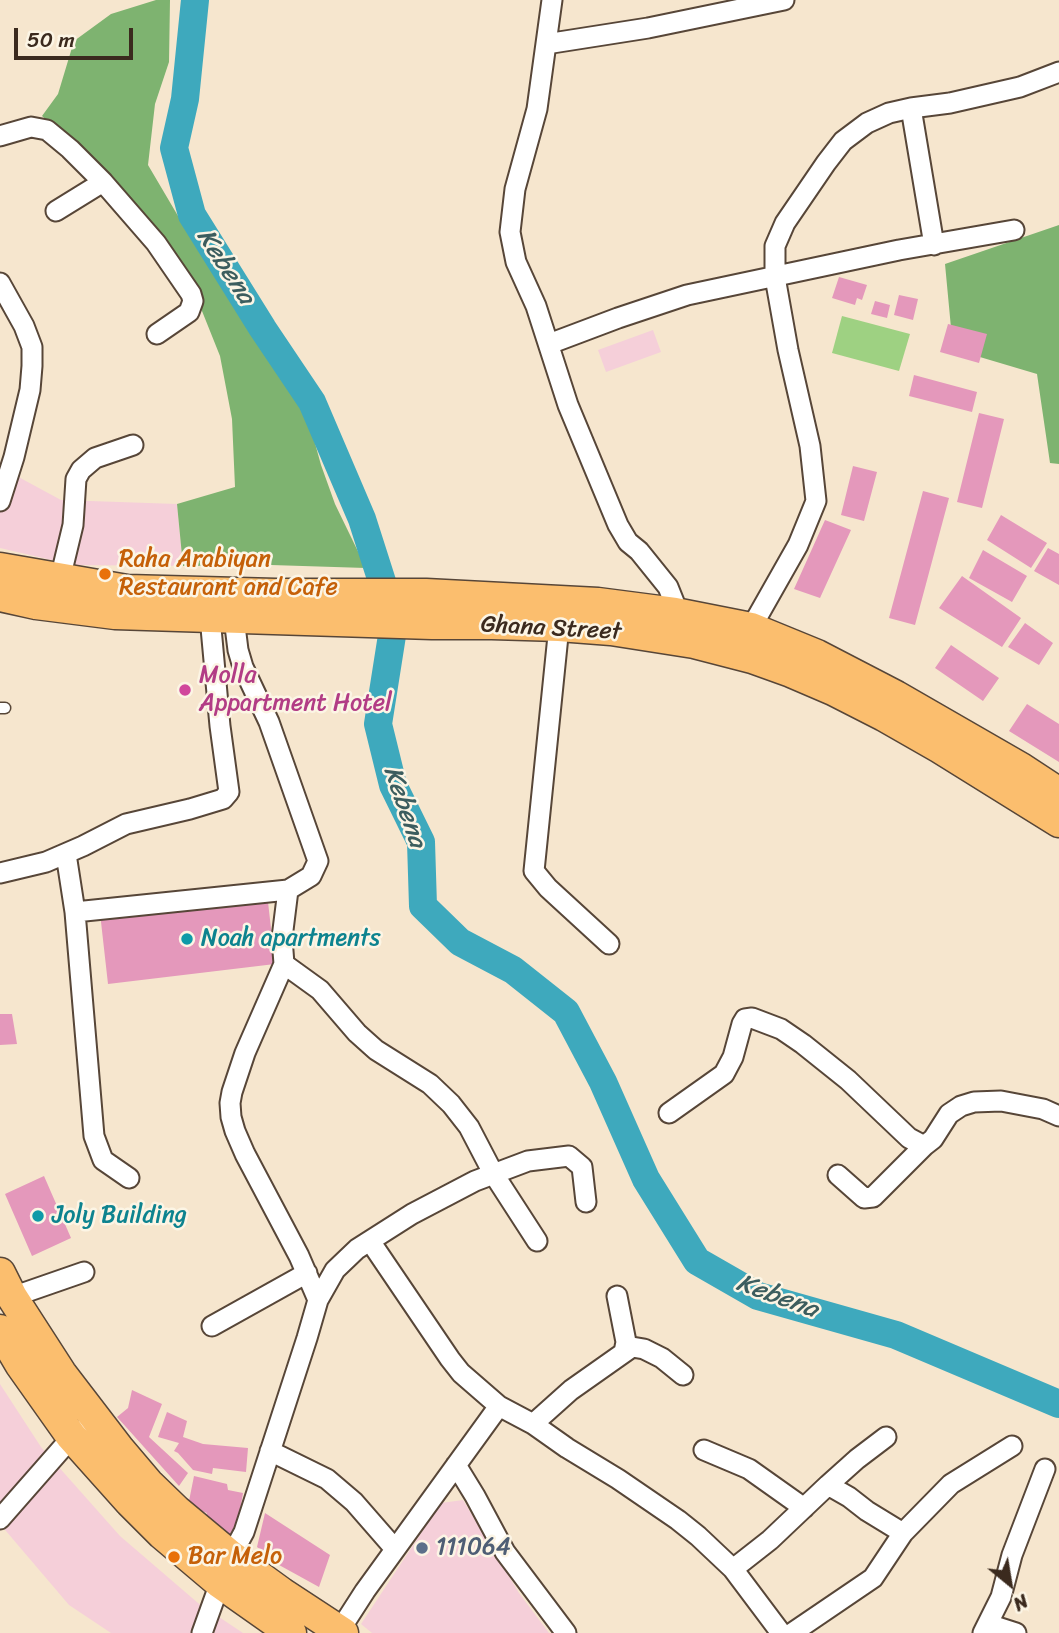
<!DOCTYPE html>
<style>
body{margin:0}
#map{position:relative;width:1059px;height:1633px;overflow:hidden;background:#f6e6ce;font-family:Sriracha,sans-serif}
canvas{display:block}
.north{position:absolute;left:975px;top:1549px;width:70px;height:70px;-webkit-text-stroke:5px #fcf5e5;paint-order:stroke;rotate:150deg;font-size:19px;font-weight:700;line-height:28px;text-align:center;color:#3b2a1e}
.north::after{content:'';display:block;margin:auto;width:24px;height:32px;background:#3b2a1e;clip-path:polygon(50% 0,100% 100%,50% 72%,0 100%)}
.scale{position:absolute;left:14px;top:28px;width:119px;height:32px;box-sizing:border-box;border:4px solid #3b2a1e;border-top:0;padding-left:9px;font-size:21px;line-height:24px;white-space:nowrap;color:#3b2a1e;-webkit-text-stroke:5px #fcf5e5;paint-order:stroke}
</style>
<div id="map">
<canvas width="1059" height="1633"></canvas>
<div class="north">N</div>
<div class="scale">50 m</div>
</div>
<script>
const ctx = document.querySelector('canvas').getContext('2d');
ctx.lineJoin = 'round';
function fillPath(path, color) { ctx.fillStyle = color; ctx.fill(path, 'evenodd'); }
const toPath = rows => new Path2D(rows.map(r => 'M' + r).join(''));
function trace(path, color, width, dash) { ctx.strokeStyle = color; ctx.lineWidth = width; ctx.lineCap = dash ? 'butt' : 'round'; ctx.setLineDash(dash || []); ctx.stroke(path); }
function drawText(font, color, halo, rows, align = 'center') {
  ctx.font = font + ' Sriracha,sans-serif'; ctx.lineWidth = 5; ctx.setLineDash([]); ctx.textBaseline = 'middle'; ctx.strokeStyle = halo; ctx.fillStyle = color; for (const [text, x, y, turn = 0] of rows) {
    ctx.save(); ctx.translate(x, y); ctx.rotate((+turn || 0) * Math.PI / 180); ctx.textAlign = isNaN(turn) ? turn : align; if (halo) ctx.strokeText(text, 0, 0); ctx.fillText(text, 0, 0); ctx.restore();
  }
}
const built = toPath([
 [653,330,661,352,606,372,598,350],
 [0,467,61,500,177,504,183,566,73,565,0,548],
 [0,1384,41,1447,120,1536,198,1603,243,1633,111,1633,69,1605,0,1524],
 [463,1500,519,1593,549,1633,372,1633,361,1624,441,1503]
]);
const green = toPath([
 [842,316,910,334,899,371,832,353]
]);
const forest = toPath([
 [156,0,170,0,169,62,155,104,148,165,181,221,305,407,321,465,335,504,366,568,271,565,183,566,177,504,235,487,232,419,220,356,198,301,105,173,42,116,58,94,74,41,111,14],
 [1059,225,1059,464,1050,463,1037,374,953,349,945,264]
]);
const river = toPath([
 [195,0,185,99,174,148,192,215,263,329,312,402,362,519,385,591,396,610,378,724,393,785,421,842,423,906,460,942,513,970,566,1012,603,1082,646,1179,697,1261,758,1296,896,1335,1059,1404]
]);
const building = toPath([
 [839,277,867,285,862,300,857,298,855,305,832,298],
 [899,295,918,299,913,320,894,315],
 [875,301,890,305,887,318,871,314],
 [948,324,987,334,979,363,940,352],
 [914,375,977,392,972,412,909,396],
 [979,413,1004,419,982,508,957,502],
 [853,466,877,472,864,521,841,515],
 [923,491,949,498,915,625,889,618],
 [1001,515,1047,543,1031,568,987,540],
 [825,520,851,530,820,598,794,589],
 [1048,548,1059,554,1059,585,1034,571],
 [983,550,1027,576,1012,602,969,578],
 [962,576,1021,618,1002,647,939,608],
 [1025,623,1053,643,1039,665,1008,647],
 [951,645,999,678,983,701,935,668],
 [1027,704,1059,724,1059,762,1009,731],
 [267,893,275,964,108,984,100,913],
 [0,1014,12,1014,17,1044,0,1045],
 [44,1176,71,1238,32,1256,5,1194],
 [132,1390,162,1404,149,1437,188,1473,179,1486,117,1417,128,1408],
 [167,1412,187,1421,183,1437,203,1444,248,1448,246,1472,213,1468,212,1474,193,1470,178,1453,174,1451,179,1443,158,1437],
 [194,1476,227,1484,228,1490,243,1493,238,1522,229,1535,205,1517,207,1513,188,1506],
 [265,1513,330,1555,319,1587,270,1560,266,1554,257,1547]
]);
const lane = toPath([
 [0,708,5,708]
]);
const street = toPath([
 [552,0,537,109,515,189,510,232,516,262,536,306,568,405,618,525,628,542,639,551,668,587,674,602,675,613],
 [546,44,648,28,784,0],
 [911,108,934,245],
 [0,136,31,127,47,130,70,149,103,182,156,243,191,294,193,301,189,312,157,334],
 [56,211,103,182],
 [0,283,24,326,32,347,32,366,30,390,14,457,0,501],
 [549,344,618,318,687,295,899,250,1014,230],
 [60,579,73,525,76,479,81,470,95,458,133,445],
 [234,618,238,650,243,667,269,722,318,861,311,876,288,890,282,938,284,964,245,1053,232,1092,230,1103,231,1117,235,1131,245,1154,299,1256,318,1300],
 [559,626,534,871,548,888,609,944],
 [751,628,798,545,816,501,810,446,788,350,775,277,775,246,785,223,826,163,843,141,867,123,889,113,911,108,950,103,1020,87,1059,72],
 [66,854,75,912,94,1136,103,1160,129,1178],
 [0,873,46,862,83,846,126,824,190,809,223,799,229,792,220,726,210,617],
 [75,912,288,890],
 [284,964,320,990,357,1033,376,1050,430,1084,451,1104,469,1127,493,1173,537,1241],
 [669,1113,724,1074,733,1057,742,1024,745,1019,752,1018,781,1029,803,1044,848,1080,909,1138,924,1146,933,1139,949,1114,961,1106,974,1102,1001,1101,1043,1109,1059,1116],
 [838,1175,864,1198,873,1197,924,1146],
 [370,1241,450,1359,461,1373,499,1406,533,1424,567,1448,618,1479,678,1520,698,1536,733,1569,781,1633],
 [617,1296,626,1342,624,1352],
 [12,1297,84,1272],
 [212,1326,307,1273],
 [533,1424,571,1390,632,1347,644,1349,662,1358,683,1375],
 [704,1450,749,1469,804,1508],
 [270,1451,327,1479,354,1502,395,1549],
 [456,1465,475,1496,505,1552,566,1633],
 [828,1485,849,1497,867,1511,903,1533],
 [0,1519,78,1430],
 [733,1569,770,1540,828,1485,857,1459,886,1437],
 [988,1624,1016,1633],
 [202,1633,220,1583,231,1556,244,1532,307,1338,318,1300,335,1270,357,1249,412,1214,475,1181,528,1161,569,1156,582,1167,586,1202],
 [338,1633,365,1591,499,1406],
 [792,1633,873,1578,903,1533,951,1484,1012,1446],
 [983,1633,1001,1597,1012,1555,1045,1469]
]);
const primary = toPath([
 [0,568,127,590,276,594,426,594,598,603,675,613,751,628,817,655,896,696,1021,768,1059,793],
 [0,596,36,604,115,614,432,624,492,624,559,626,611,630,694,643,752,658,791,672,833,690,884,716,940,748,1059,822],
 [0,1273,12,1297,61,1373,120,1450,148,1483,177,1511,231,1556,282,1593,343,1633],
 [0,1330,20,1364,71,1436,130,1502,162,1534,220,1583,291,1633]
]);
const markers = [
 [105,574,7,"#e8710a"],
 [185,690,7,"#d1479c"],
 [187,939,7,"#0f9aa8"],
 [38,1216,7,"#0f9aa8"],
 [422,1548,7,"#5c6f8a"],
 [174,1557,7,"#e8710a"]
];
const foodNames = [
 ["Raha Arabiyan",119,560],
 ["Restaurant and Cafe",119,588],
 ["Bar Melo",188,1557]
];
const streetNames = [
 ["Ghana Street",551,629,3]
];
const hotelNames = [
 ["Molla",199,676],
 ["Appartment Hotel",199,704]
];
const cultureNames = [
 ["Noah apartments",201,939],
 ["Joly Building",52,1216]
];
const serviceNames = [
 ["111064",436,1548]
];
const waterNames = [
 ["Kebena",225,267,57],
 ["Kebena",404,807,71],
 ["Kebena",777,1297,20]
];
fillPath(built, '#f5cfd9');
fillPath(green, '#9ed182');
fillPath(forest, '#7eb370');
trace(river, '#3ea9bd', 28);
fillPath(building, '#e498bb');
trace(lane, '#574638', 13);
trace(street, '#574638', 23);
trace(primary, '#574638', 33);
trace(lane, '#fff', 10);
trace(street, '#fff', 19);
trace(primary, '#fbbe6e', 30);
for (const [x, y, r, color] of markers) { const dot = new Path2D(); dot.arc(x, y, r, 0, 2 * Math.PI); ctx.fillStyle = color; ctx.fill(dot); trace(dot, '#fcf5e5', 2.5); }
drawText('24px', '#c56008', '#fcf5e5', foodNames, 'left');
drawText('24px', '#3b2a1e', '#fcf5e5', streetNames);
drawText('24px', '#b23c85', '#fcf5e5', hotelNames, 'left');
drawText('24px', '#0d838f', '#fcf5e5', cultureNames, 'left');
drawText('24px', '#4e5e75', '#fcf5e5', serviceNames, 'left');
drawText('italic 26px', '#3c5d5e', '#fcf5e5', waterNames);
</script>
